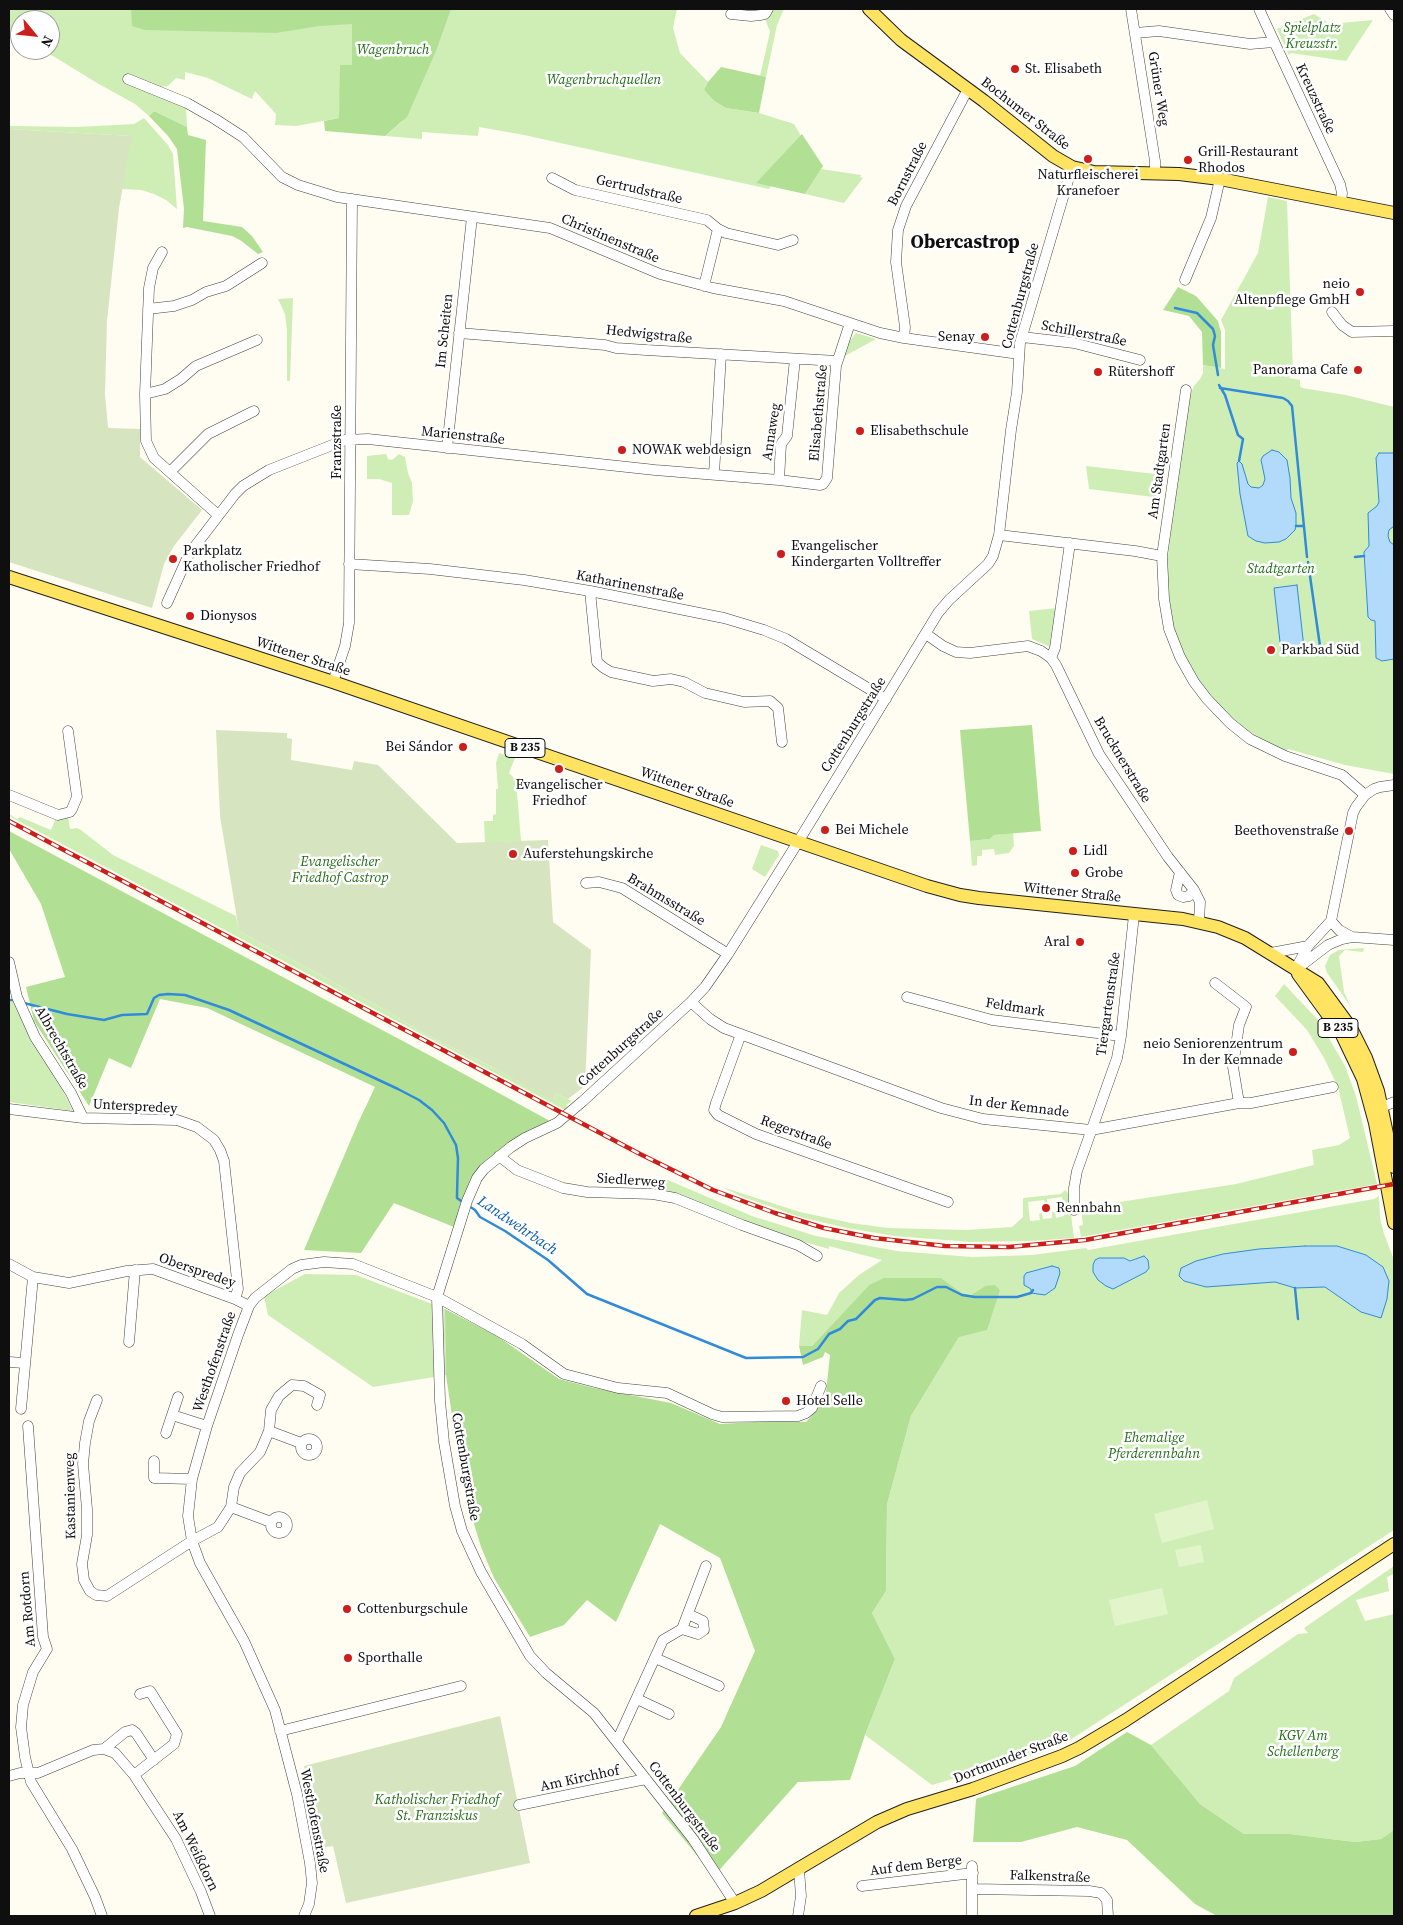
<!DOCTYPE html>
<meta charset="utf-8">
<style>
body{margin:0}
#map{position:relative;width:1403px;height:1925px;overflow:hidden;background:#fffdf1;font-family:"Source Serif 4",serif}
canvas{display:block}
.frame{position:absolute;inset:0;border:10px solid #0f0f0f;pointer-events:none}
.north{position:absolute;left:10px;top:10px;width:50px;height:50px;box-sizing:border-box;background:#fff;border:1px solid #9f9f9f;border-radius:50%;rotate:118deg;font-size:14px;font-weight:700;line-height:20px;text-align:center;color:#0f0f0f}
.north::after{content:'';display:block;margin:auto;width:18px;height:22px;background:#cc1e1a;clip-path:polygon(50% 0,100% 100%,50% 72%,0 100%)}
</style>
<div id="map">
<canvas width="1403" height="1925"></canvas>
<div class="frame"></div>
<div class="north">N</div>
</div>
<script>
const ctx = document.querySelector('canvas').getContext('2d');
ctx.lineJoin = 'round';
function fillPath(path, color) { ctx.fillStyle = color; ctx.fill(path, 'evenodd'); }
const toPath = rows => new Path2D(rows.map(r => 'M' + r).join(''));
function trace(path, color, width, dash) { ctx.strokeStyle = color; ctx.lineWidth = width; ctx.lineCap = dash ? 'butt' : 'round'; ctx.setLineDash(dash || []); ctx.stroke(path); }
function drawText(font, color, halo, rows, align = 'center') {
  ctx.font = font + ' "Source Serif 4",serif'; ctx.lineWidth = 5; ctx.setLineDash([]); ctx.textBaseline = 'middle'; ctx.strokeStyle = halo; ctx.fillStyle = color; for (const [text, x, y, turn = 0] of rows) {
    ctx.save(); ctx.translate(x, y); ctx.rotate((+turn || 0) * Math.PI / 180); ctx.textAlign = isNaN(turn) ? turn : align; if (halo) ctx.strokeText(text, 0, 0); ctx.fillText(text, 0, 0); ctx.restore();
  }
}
const green = toPath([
 [9,9,677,9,673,28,680,53,708,82,704,90,714,101,726,108,759,113,794,124,805,143,769,189,524,135,479,127,478,136,422,132,422,139,385,136,403,121,339,118,296,126,275,125,276,114,255,91,252,99,208,78,185,72,185,80,176,78,168,86,153,88,186,107,187,127,154,111,149,116,135,104,97,83,53,56,38,50,50,50,50,20,20,20,20,43,14,40,9,28],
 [772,9,784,9,777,25,766,77,760,76,770,32,765,18],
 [1314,14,1330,24,1373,20,1346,61,1291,53,1289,55,1277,29],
 [144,118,168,145,173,154,177,209,166,200,154,194,141,190,122,189,131,136,9,129,9,126,77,127,134,124],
 [821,169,861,175,860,177,863,178,844,203,805,194],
 [1268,197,1287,201,1293,374,1289,378,1300,380,1300,386,1302,388,1346,395,1394,407,1394,774,1345,765,1288,749,1286,753,1248,731,1222,709,1201,684,1192,670,1180,646,1173,626,1168,599,1167,564,1187,403,1194,386,1200,379,1203,373,1203,365,1225,369,1225,330,1221,320,1258,253],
 [293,298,290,381,287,381,287,330,285,314,278,299],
 [856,333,876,339,843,357,848,343],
 [386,454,388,459,392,460,399,454,405,457,408,473,412,483,413,501,409,515,392,515,392,483,379,479,367,479,367,456],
 [1086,466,1164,475,1161,498,1089,489],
 [1057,608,1052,643,1050,647,1032,639,1029,611],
 [499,753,515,758,509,773,514,778,514,781,516,781,521,841,485,843,484,821,493,821,493,815,496,814,496,789,498,789,496,763],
 [9,814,17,819,20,817,51,830,56,818,68,816,70,829,77,828,81,830,113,855,236,916,239,931,389,1012,423,1033,492,1067,554,1100,555,1093,572,1101,566,1105,568,1107,565,1110,9,816],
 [1013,833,1014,846,1009,853,995,855,994,849,982,850,982,856,977,856,977,865,972,866,970,841,990,839,994,835],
 [761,845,778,851,779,855,765,877,752,869],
 [1364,948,1363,952,1345,950,1339,956,1344,992,1351,1007,1327,973,1325,966,1330,955,1339,950],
 [1284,984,1319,1021,1345,1066,1356,1096,1377,1184,1081,1237,1079,1226,1083,1225,1081,1208,1236,1184,1314,1165,1312,1150,1339,1145,1350,1138,1338,1087,1324,1058,1307,1030,1275,996],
 [9,1000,13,1000,59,1083,73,1111,9,1102],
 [661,1177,752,1216,816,1236,897,1251,972,1257,1032,1255,1086,1248,1088,1250,1374,1199,1379,1196,1380,1218,1384,1234,1394,1260,1394,1530,1070,1740,1047,1751,932,1785,865,1735,895,1659,872,1613,886,1591,887,1504,911,1416,959,1337,985,1286,971,1295,962,1293,941,1278,869,1285,812,1346,799,1346,802,1310,827,1315,839,1293,859,1275,882,1260,829,1246,829,1249,786,1237,655,1190],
 [722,1187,800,1212,851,1223,888,1228,967,1230,1012,1227,1023,1217,1023,1198,1061,1194,1065,1190,1068,1193,1069,1201,1066,1204,1063,1205,1062,1197,1047,1199,1048,1205,1045,1205,1044,1200,1028,1202,1030,1221,1040,1220,1039,1214,1042,1213,1043,1219,1052,1218,1052,1212,1055,1212,1056,1218,1064,1216,1064,1211,1069,1211,1071,1214,1074,1238,1031,1241,971,1242,894,1236,847,1228,800,1217,740,1196],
 [305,1274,356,1275,445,1309,446,1375,373,1387,268,1315,264,1296],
 [1394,1566,1394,1574,1387,1577,1389,1591,1356,1600,1365,1621,1394,1614,1394,1830,1381,1839,1355,1842,1290,1834,1244,1834,1200,1804,1151,1745,1229,1691,1234,1678,1298,1634,1308,1633,1304,1628]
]);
const forest = toPath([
 [131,9,451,9,436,51,407,117,385,136,325,131,324,121,339,118,340,65,352,65,352,24,319,26,276,33,145,30,132,26],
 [721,67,766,77,759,113,726,108,714,101,704,90,708,82],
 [154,111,187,127,188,135,206,140,203,221,242,227,252,236,263,252,258,254,240,240,232,236,187,227,183,228,184,209,177,149,168,136,149,116],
 [802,134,823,166,805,194,756,183],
 [1178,287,1196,296,1218,321,1221,332,1221,368,1203,365,1202,332,1189,316,1163,310],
 [1032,725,1041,831,994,835,990,839,970,841,960,730],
 [9,831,429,1055,550,1121,526,1132,500,1149,483,1163,470,1180,454,1227,394,1203,361,1253,304,1250,358,1123,375,1087,207,1008,160,999,131,1068,109,1058,89,1106,34,1021,26,987,65,977,41,904,9,849],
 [884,1278,941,1278,962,1293,971,1295,985,1286,995,1285,1000,1290,987,1330,959,1337,911,1416,887,1504,886,1591,872,1613,895,1659,865,1735,850,1780,798,1782,714,1876,662,1813,721,1727,755,1651,720,1558,660,1524,616,1622,587,1600,564,1625,530,1637,494,1578,481,1547,462,1484,446,1375,445,1309,497,1336,559,1379,594,1388,671,1403,720,1424,772,1421,806,1422,816,1411,826,1392,830,1355,825,1352,823,1357,803,1365,799,1346,812,1346,869,1285],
 [1127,1732,1151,1745,1200,1804,1244,1834,1290,1834,1355,1842,1381,1839,1394,1830,1394,1916,1217,1916,1195,1904,1127,1840,1077,1827,1021,1842,973,1842,976,1799,1075,1766]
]);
const cemetery = toPath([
 [9,129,132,136,119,208,107,321,105,394,108,427,109,428,140,429,140,457,202,510,174,546,164,564,152,608,9,562],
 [216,730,287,733,287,738,292,739,291,760,352,770,354,761,378,765,457,843,548,840,553,922,591,950,585,1086,568,1099,555,1093,554,1101,492,1067,423,1033,389,1012,239,931,220,816],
 [500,1716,530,1863,346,1903,333,1846,321,1848,304,1766]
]);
const pitch = toPath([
 [1207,1500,1214,1529,1162,1543,1154,1514],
 [1201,1545,1204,1562,1179,1567,1175,1550],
 [1162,1588,1168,1614,1115,1626,1109,1600]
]);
const water = toPath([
 [1272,450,1279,452,1287,460,1290,478,1291,498,1296,513,1296,526,1295,530,1286,539,1279,542,1265,543,1256,541,1248,536,1240,494,1237,463,1239,461,1242,464,1248,484,1251,487,1259,488,1263,485,1265,479,1261,460,1263,456,1272,450],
 [1379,453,1394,453,1394,526,1389,530,1388,536,1390,542,1394,545,1394,659,1382,661,1376,658,1375,621,1371,620,1368,617,1364,552,1369,546,1368,513,1377,506,1379,502,1376,458,1379,453],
 [1297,585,1304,648,1281,651,1274,588,1297,585],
 [1305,1246,1337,1246,1366,1255,1383,1267,1389,1281,1387,1299,1381,1318,1361,1312,1325,1287,1295,1288,1275,1282,1206,1287,1184,1281,1179,1276,1181,1268,1196,1261,1223,1254,1259,1249,1305,1246],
 [1144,1256,1148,1260,1149,1268,1146,1272,1113,1289,1106,1286,1098,1280,1093,1272,1093,1265,1095,1260,1099,1258,1124,1258,1130,1261,1144,1256],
 [1052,1266,1059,1268,1060,1273,1055,1288,1045,1295,1031,1293,1031,1289,1024,1285,1024,1276,1026,1273,1052,1266]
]);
const stream = toPath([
 [1175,308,1197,313,1213,329,1215,336,1213,345,1218,375],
 [1219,385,1225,395,1238,435,1243,439,1239,461],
 [1220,388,1283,398,1288,401,1292,406,1307,557],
 [1296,526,1304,526],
 [1355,557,1364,556],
 [1308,562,1321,653],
 [9,1000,12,1000],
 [24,1003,67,1014,104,1020,122,1015,147,1014,154,998,159,995,168,994,185,995,229,1010,398,1089,419,1100,432,1110,444,1123,456,1145,458,1158,457,1195,457,1198,464,1203],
 [469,1206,475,1210,480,1217,505,1231,548,1260,587,1294,746,1358,803,1357,818,1349,829,1334,840,1329,848,1321,856,1319,875,1300,880,1298,905,1300,913,1299,937,1287,946,1287,962,1295,975,1297,1017,1297,1031,1293,1033,1290],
 [1295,1288,1298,1319]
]);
const minor = toPath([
 [1131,9,1155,161,1155,173],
 [1259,9,1340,184,1342,193,1341,202],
 [1390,9,1394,15],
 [731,14,751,16,761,15,765,14,768,9],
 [1135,33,1159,31,1250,44,1274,42],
 [128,79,187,103,215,119,243,137,282,177,298,185,337,197,550,228,660,274,713,288,784,301,880,333,904,338,1019,354],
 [552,178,575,190,707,220,718,229,726,233,778,245,793,240],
 [162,252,153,268,149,288,145,394,146,441,154,458,218,515],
 [1185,280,1211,218,1220,179],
 [704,286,718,229],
 [148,309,174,306,192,300,206,292,226,286,262,263],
 [1332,312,1342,325,1352,332,1394,331],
 [459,333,605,345,616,348,646,350,837,361],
 [1022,337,1074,343,1140,360],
 [904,338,905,327,896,262,898,230,906,206,968,89],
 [1186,390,1162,556,1164,599,1169,629,1180,657,1194,682,1207,699,1230,723,1250,739,1285,756,1342,775,1365,795],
 [145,394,165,389,181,379,196,366,257,340],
 [447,448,472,217],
 [170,472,208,434,254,411],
 [714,474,721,354],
 [779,480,781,444,787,436,795,359],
 [999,535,1135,551,1162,556],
 [349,564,430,569,524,580,590,591,724,618,764,630,786,639,886,699],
 [590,591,597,662,604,668,611,672,653,681,671,679,684,682,705,693,744,702,770,701,778,708,782,742],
 [167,603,189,554,235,494,243,486,269,470,345,440,368,439,655,470,779,480,820,485,823,484,827,478,836,366,850,323],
 [926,634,943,646,956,652,970,653,1028,646,1041,651,1051,658,1056,665,1099,754,1168,857,1194,890,1200,902,1199,922],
 [1051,658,1055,648,1070,543],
 [333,682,345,646,349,623,352,199],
 [9,795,58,815,70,812,72,809,77,797,68,731],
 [1180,872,1176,890,1178,895,1183,897,1189,896,1194,890],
 [586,883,599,882,622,888,728,954],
 [1331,921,1339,930,1352,937],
 [1271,953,1308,946],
 [9,962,17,997,35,1037,71,1093,83,1118],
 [1298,968,1328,945,1342,939,1352,937,1394,940],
 [1295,970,1308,946,1331,921,1353,813,1356,807,1365,795,1374,789,1380,787,1394,785],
 [1215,983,1246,1007,1239,1025,1233,1067,1239,1103],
 [907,997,992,1020,1121,1036],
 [691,1002,710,1019,724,1028,941,1108,983,1119,1091,1130,1239,1103,1251,1103,1333,1087],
 [741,1034,716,1103,714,1110,718,1115,756,1134,948,1202],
 [1382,1107,1394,1102],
 [9,1109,83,1118,177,1120,197,1127,214,1140,220,1150,224,1161,238,1289,235,1299],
 [499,1156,517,1170,563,1188,587,1192,653,1194,675,1198,742,1225,798,1245,817,1256],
 [1074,1210,1074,1188,1077,1171,1117,1058,1121,1036,1134,915],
 [9,1264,33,1277,69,1283,127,1271,153,1269,235,1299,249,1306],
 [129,1342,135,1270],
 [9,1362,25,1363],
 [97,1400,89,1421,85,1443,83,1464,87,1509,87,1535,82,1564,84,1580,90,1591,96,1595,107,1596,192,1541,218,1527,231,1507,234,1487,240,1473,260,1452,269,1431,271,1410,279,1396,292,1385,304,1386,320,1395,317,1405],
 [21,1409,33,1277],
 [172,1415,207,1426],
 [28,1426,43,1637,47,1649,33,1672,23,1705,21,1727,25,1757,31,1782,72,1849,95,1897,102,1916],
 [269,1431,301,1443],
 [166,1433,178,1397],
 '301 1447a8 8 0 1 1 16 0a8 8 0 1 1-16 0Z',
 [154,1461,154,1478,192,1479],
 [231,1507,271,1522],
 '271 1525a8 8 0 1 1 16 0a8 8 0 1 1-16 0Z',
 [682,1629,698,1634,704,1630,703,1621,688,1614],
 [655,1658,719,1686],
 [637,1699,669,1714],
 [280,1731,461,1686],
 [617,1741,663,1640,682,1629,706,1566],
 [104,1749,125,1732,132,1730,136,1733,154,1760],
 [134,1775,174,1744,177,1734,150,1691,140,1694],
 [9,1776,20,1773,38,1773,93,1750,104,1749,115,1753,134,1775,176,1839,201,1892,210,1916],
 [519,1805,646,1779],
 [862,1886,973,1873],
 [973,1889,1089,1891,1101,1893,1107,1900,1108,1916],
 [735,1903,693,1839,594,1713,546,1673,530,1656,481,1572,462,1531,455,1506,444,1442,440,1401,437,1297,467,1201,477,1178,484,1169,511,1147,525,1138,557,1123,583,1101,691,1002,705,987,728,954,798,842,938,613,949,600,988,564,993,556,999,535,1011,430,1017,392,1020,343,1072,167],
 [304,1916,309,1904,312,1883,310,1863,297,1794,275,1710,244,1641,200,1563,192,1541,188,1516,192,1479,207,1426,238,1335,249,1306,255,1298,292,1269,301,1265,324,1262,353,1264,437,1297,522,1344,564,1374,618,1388,667,1393,712,1414,722,1417,798,1416,806,1413,812,1408,821,1386],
 [798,1916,801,1896,799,1870],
 [972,1916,972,1866]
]);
const major = toPath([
 [869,9,901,40,984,101,1053,156,1072,167,1094,172,1179,174,1220,179,1394,213],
 [9,577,333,682,927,886,960,895,979,898,1183,919,1218,927,1245,938,1318,983,1351,1028,1366,1058,1378,1091,1394,1167],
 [1298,974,1341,1033,1363,1079,1375,1123,1394,1223],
 [696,1916,735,1903,761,1891,877,1822,907,1809,973,1789,1062,1756,1079,1748,1126,1720,1394,1544]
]);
const rail = toPath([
 [9,821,640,1154,713,1190,775,1213,824,1228,874,1238,945,1246,1009,1247,1085,1240,1394,1184]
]);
const markers = [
 [1015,69,5,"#cc1e1a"],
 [1088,159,5,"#cc1e1a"],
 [1188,160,5,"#cc1e1a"],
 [1360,292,5,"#cc1e1a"],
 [985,337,5,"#cc1e1a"],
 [1358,370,5,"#cc1e1a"],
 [1098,372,5,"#cc1e1a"],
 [860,431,5,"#cc1e1a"],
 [622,450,5,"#cc1e1a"],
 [781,554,5,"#cc1e1a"],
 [173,559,5,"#cc1e1a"],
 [190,616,5,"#cc1e1a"],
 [1271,650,5,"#cc1e1a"],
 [463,747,5,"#cc1e1a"],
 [559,769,5,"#cc1e1a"],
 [825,830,5,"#cc1e1a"],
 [1349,831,5,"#cc1e1a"],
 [1073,851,5,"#cc1e1a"],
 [513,854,5,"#cc1e1a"],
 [1075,873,5,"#cc1e1a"],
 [1080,942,5,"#cc1e1a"],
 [1293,1052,5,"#cc1e1a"],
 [1046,1208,5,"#cc1e1a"],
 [786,1401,5,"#cc1e1a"],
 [347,1609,5,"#cc1e1a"],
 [348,1658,5,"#cc1e1a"]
];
const shields = [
 [525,748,40],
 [1338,1028,40]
];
const shieldNames = [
 ["B 235",525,748],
 ["B 235",1338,1028]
];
const parkNames = [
 ["Spielplatz",1312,28],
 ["Kreuzstr.",1312,44],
 ["Wagenbruch",393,50],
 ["Wagenbruchquellen",604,80],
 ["Stadtgarten",1281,569],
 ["Evangelischer",340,862],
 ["Friedhof Castrop",340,878],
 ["Ehemalige",1154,1438],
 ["Pferderennbahn",1154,1454],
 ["KGV Am",1303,1736],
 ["Schellenberg",1303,1752],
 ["Katholischer Friedhof",437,1800],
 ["St. Franziskus",437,1816]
];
const poiNames = [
 ["St. Elisabeth",1025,69],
 ["Grill-Restaurant",1198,152],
 ["Rhodos",1198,168],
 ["Naturfleischerei",1088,175,"center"],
 ["Kranefoer",1088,191,"center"],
 ["neio",1350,284,"right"],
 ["Altenpflege GmbH",1350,300,"right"],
 ["Senay",975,337,"right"],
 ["Panorama Cafe",1348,370,"right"],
 ["Rütershoff",1108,372],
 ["Elisabethschule",870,431],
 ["NOWAK webdesign",632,450],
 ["Evangelischer",791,546],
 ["Kindergarten Volltreffer",791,562],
 ["Parkplatz",183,551],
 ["Katholischer Friedhof",183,567],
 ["Dionysos",200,616],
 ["Parkbad Süd",1281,650],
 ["Bei Sándor",453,747,"right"],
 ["Evangelischer",559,785,"center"],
 ["Friedhof",559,801,"center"],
 ["Bei Michele",835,830],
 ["Beethovenstraße",1339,831,"right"],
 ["Lidl",1083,851],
 ["Auferstehungskirche",523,854],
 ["Grobe",1085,873],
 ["Aral",1070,942,"right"],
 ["neio Seniorenzentrum",1283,1044,"right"],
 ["In der Kemnade",1283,1060,"right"],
 ["Rennbahn",1056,1208],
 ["Hotel Selle",796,1401],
 ["Cottenburgschule",357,1609],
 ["Sporthalle",358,1658]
];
const streetNames = [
 ["Grüner Weg",1158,89,81],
 ["Kreuzstraße",1315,99,65],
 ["Bochumer Straße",1025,114,38],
 ["Bornstraße",908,174,-63],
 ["Gertrudstraße",639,190,13],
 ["Christinenstraße",610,239,23],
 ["Cottenburgstraße",1021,296,-75],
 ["Im Scheiten",445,331,-84],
 ["Schillerstraße",1084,334,11],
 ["Hedwigstraße",649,335,6],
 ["Elisabethstraße",819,413,-85],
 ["Annaweg",772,432,-81],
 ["Marienstraße",463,436,6],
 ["Franzstraße",337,442,-90],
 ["Am Stadtgarten",1160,471,-82],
 ["Katharinenstraße",630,586,11],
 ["Wittener Straße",303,657,18],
 ["Cottenburgstraße",854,725,-58],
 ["Brucknerstraße",1122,760,59],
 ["Wittener Straße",687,788,19],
 ["Wittener Straße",1072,893,6],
 ["Brahmsstraße",666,900,31],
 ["Tiergartenstraße",1109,1004,-82],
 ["Feldmark",1015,1008,9],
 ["Albrechtstraße",61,1048,60],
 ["Cottenburgstraße",621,1048,-42],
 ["Unterspredey",135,1107,3],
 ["In der Kemnade",1019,1107,7],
 ["Regerstraße",796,1133,20],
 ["Siedlerweg",631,1181,4],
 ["Oberspredey",197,1271,19],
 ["Westhofenstraße",215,1362,-71],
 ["Cottenburgstraße",465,1467,80],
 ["Kastanienweg",71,1496,-91],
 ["Am Rotdorn",28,1609,-95],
 ["Dortmunder Straße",1011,1758,-21],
 ["Am Kirchhof",580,1779,-12],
 ["Cottenburgstraße",684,1807,53],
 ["Westhofenstraße",314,1821,79],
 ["Am Weißdorn",195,1851,64],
 ["Auf dem Berge",916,1866,-7],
 ["Falkenstraße",1050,1877,2]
];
const waterNames = [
 ["Landwehrbach",517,1226,34]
];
const districtNames = [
 ["Obercastrop",965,243]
];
fillPath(green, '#cfeeb6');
fillPath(forest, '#b1e094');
fillPath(cemetery, '#d6e4bf');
fillPath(pitch, '#e2f4c9');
fillPath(water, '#b1dafb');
trace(water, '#318bd9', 1);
trace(stream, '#318bd9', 2.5);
trace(minor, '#424242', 11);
trace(major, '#202020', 14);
trace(minor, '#fff', 10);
trace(major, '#ffe361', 12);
trace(rail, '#cc1e1a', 4.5);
trace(rail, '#fff', 2.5, [8]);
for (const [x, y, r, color] of markers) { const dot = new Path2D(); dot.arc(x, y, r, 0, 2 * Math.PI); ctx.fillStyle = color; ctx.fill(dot); trace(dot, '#fff', 2); }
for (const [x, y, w] of shields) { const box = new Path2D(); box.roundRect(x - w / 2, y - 9.5, w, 19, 4); ctx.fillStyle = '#fff'; ctx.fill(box); trace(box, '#0f0f0f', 1); }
drawText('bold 12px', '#0f0f0f', null, shieldNames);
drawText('italic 14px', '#246e19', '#fff', parkNames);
drawText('14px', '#0f0f0f', '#fff', poiNames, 'left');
drawText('14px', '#0f0f0f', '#fff', streetNames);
drawText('italic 15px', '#0c5cad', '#fff', waterNames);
drawText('bold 19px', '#0f0f0f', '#fff', districtNames);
</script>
